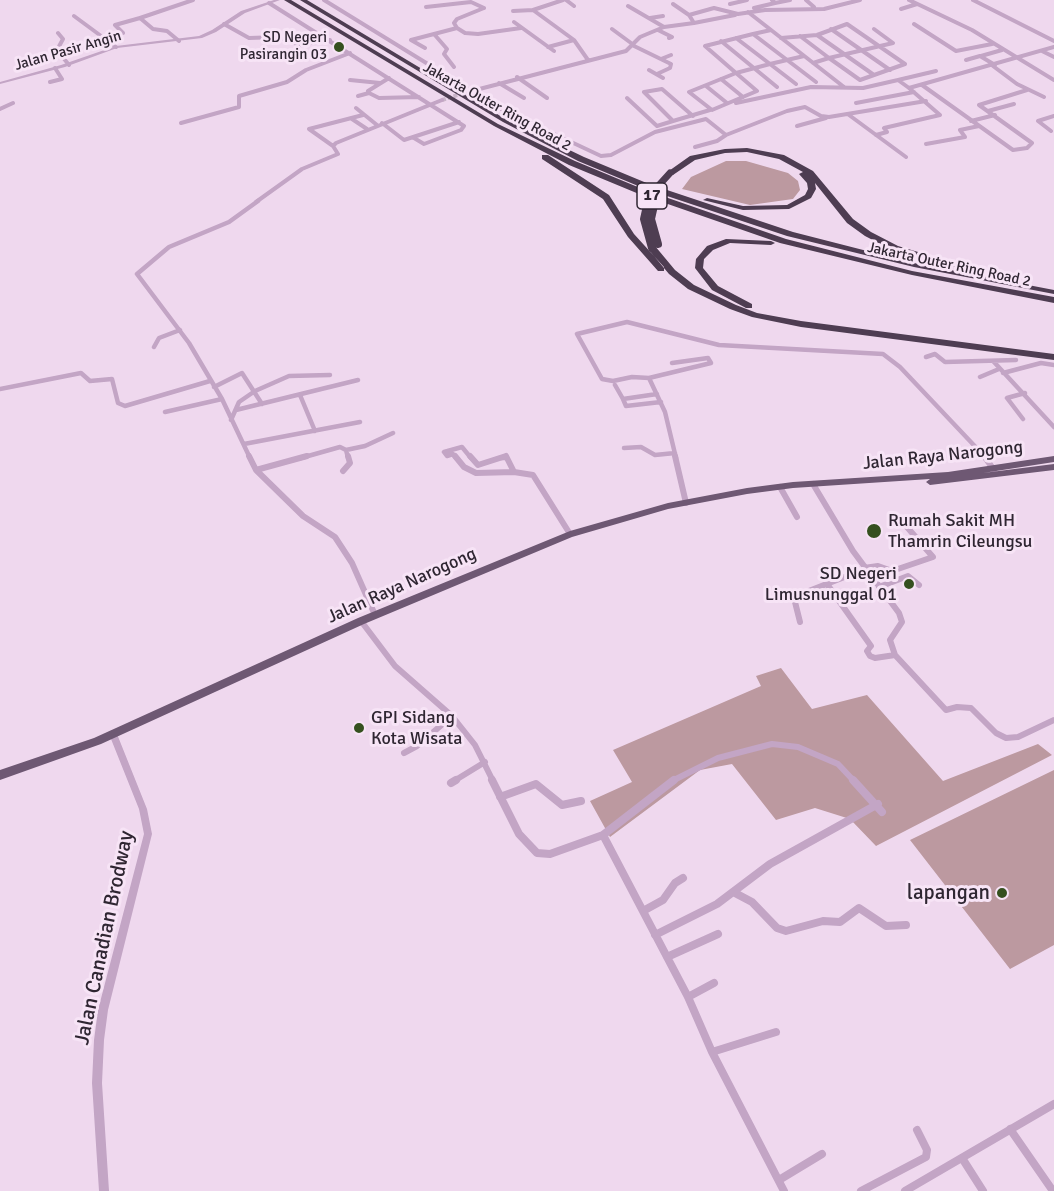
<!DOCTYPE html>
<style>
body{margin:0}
canvas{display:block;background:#efd8ee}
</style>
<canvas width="1054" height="1191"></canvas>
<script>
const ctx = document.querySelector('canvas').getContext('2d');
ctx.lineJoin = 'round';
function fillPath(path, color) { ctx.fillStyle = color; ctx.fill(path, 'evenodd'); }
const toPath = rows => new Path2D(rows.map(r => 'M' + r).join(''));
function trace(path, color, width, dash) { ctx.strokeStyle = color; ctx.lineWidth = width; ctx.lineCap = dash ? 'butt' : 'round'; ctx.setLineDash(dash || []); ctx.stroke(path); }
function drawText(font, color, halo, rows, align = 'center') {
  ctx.font = font + ' Signika,sans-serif'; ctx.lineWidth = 6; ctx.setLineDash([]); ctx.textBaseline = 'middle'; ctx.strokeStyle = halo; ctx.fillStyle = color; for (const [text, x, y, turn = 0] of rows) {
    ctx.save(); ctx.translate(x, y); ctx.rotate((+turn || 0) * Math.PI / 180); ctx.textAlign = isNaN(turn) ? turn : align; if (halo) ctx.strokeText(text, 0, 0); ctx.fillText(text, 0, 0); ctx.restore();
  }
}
const green = toPath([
 [726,161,746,161,788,173,798,181,800,190,793,199,750,205,682,189,691,177],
 [781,668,812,709,867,695,943,781,1038,744,1052,755,876,846,850,819,815,808,776,820,732,764,700,770,610,837,590,801,632,782,613,750,761,686,756,676],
 [1054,770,1054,945,1010,969,910,840]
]);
const minorTunnel = toPath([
 [442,100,464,93]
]);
const minorFar3 = toPath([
 [324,0,501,109,601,156,611,155,655,132,706,119,726,135,787,111,805,107,821,116,829,117,926,101],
 [563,0,533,10,574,40,588,60],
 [566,0,574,6],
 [806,0,814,7],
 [909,0,972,30,1054,80],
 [973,0,1054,41],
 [269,3,464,126,461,130,424,144,414,138],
 [775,3,790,0],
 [673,4,689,15],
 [730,4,747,0],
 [628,6,664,27],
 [426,7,471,2,484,8],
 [484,8,457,19,454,23,457,28,465,33,478,34,521,28],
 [754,8,775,3,772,0],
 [901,9,917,4],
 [513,11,533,10],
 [748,12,844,87],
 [74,16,116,47],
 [650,18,663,16],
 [514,22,554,51],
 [694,23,735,15],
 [224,24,249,38,278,37,299,45,330,40],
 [914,24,956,51,992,44],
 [612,29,631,43],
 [831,29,890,70],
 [658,30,672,37,669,38],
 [771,30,753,34,816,82],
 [58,33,63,39,57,50,69,65],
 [434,34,447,49,444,54,454,67],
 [817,35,874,75],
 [800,36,829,58,893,43,874,29],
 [736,38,770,64,804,56],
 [781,38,817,35,847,24,905,64,860,80,829,58,813,63],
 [105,40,123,33,115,25,140,18],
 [179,41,167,31,153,29,140,18,193,0],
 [721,41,777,87],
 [632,45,671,64,670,68,657,74],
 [548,47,574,40],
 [425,48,411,40,457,28],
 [1042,51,1054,57],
 [981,56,1002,50],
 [661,59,671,55],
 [966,60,980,56,995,65],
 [993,66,1017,84,1044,97],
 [649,70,663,78],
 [736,73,757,91,712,110,689,92,736,73],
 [736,73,705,46,753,34],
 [736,73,770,64,796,84],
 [517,77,547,98],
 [721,79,743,97],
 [350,80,380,83],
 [898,80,936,71],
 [50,82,62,79,55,68],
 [499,83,524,98],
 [922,85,1013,150,1027,148,1032,143,979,105,1027,90],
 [706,86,727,103],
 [644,92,673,121,710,110],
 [644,92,662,89,693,116],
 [369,93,368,91,389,78],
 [464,93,626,51,640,37,664,27,694,23,689,15,714,8,738,14,765,10,824,9,860,0],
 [358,96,369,93,379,98,419,97],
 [627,98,657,126,673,121],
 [736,103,811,87,863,88,898,80,909,88],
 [856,103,914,92],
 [356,108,377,125],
 [0,109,13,103],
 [988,111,1014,104],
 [849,115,906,157],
 [352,119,367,129],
 [971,121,995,115],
 [181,123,239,107,239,96,287,82,306,70,350,53],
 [382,123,404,140,459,122],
 [797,126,826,118],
 [1051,131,1038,121,1054,116],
 [876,135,887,132,884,128,940,115,909,88,1054,47],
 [926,144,965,137,960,130,979,126],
 [333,146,309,129,363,115],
 [695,147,717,141,726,135],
 [256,202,302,169,338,154,333,146,336,143,442,100]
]);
const minorFar2 = toPath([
 [154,347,159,338,180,330],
 [926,357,935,354,945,362,1016,360],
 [994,362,1054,427],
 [1003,373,1041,363,1054,365],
 [980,377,999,369],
 [649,378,711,363,708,358,672,363],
 [615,385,623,399,657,394],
 [214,387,242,373,262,404],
 [0,389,81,373,90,381,112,379,118,403,125,406,210,381],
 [300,395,315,431],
 [623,399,626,406,661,402],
 [236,410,358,380],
 [165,412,222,399],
 [1023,419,1007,398,1025,393],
 [231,420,239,402,255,391,289,376,330,375],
 [244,444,360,422],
 [624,448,641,447,655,455,675,453],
 [346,450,365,446,393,433],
 [250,458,222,399,189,343,137,274,169,247,229,222,258,201],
 [301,458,340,447,346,450,348,458],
 [456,458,453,454,447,456,444,452,462,447,471,458],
 [501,458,507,458],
 [676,458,665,412,649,378,632,377,613,381,602,379,577,334,627,322,719,345,883,354,900,367,986,458]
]);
const minorFar1 = toPath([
 [249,456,256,470,303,516,335,537,352,563,375,615],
 [455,456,464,467,476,473,514,472],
 [470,456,478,465,506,456],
 [506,456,514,472],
 [675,456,686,503],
 [984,456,994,470],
 [256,470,307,456],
 [343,471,350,463,348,456],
 [514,472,533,475,570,534],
 [813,484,853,551,899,613,902,622,890,640,895,655,946,710,957,707,971,708,996,733,1006,738,1018,737,1054,720],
 [780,487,797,517],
 [864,568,878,566,892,571,933,557,900,519],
 [827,584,871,646,867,651,870,656,875,658,895,655],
 [879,587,908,576,919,585],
 [361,621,395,666,452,716,475,745,493,781],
 [800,622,794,598,796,596,847,576,868,573],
 [404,753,417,746,452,716],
 [454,781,485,762],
 [672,781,718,758,772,744,798,747,838,764,854,781]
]);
const minor = toPath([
 [492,780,519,834,537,853,550,854,603,835,674,780],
 [853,780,882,812],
 [451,783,456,780],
 [500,797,536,784,562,805,581,801],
 [603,835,688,997,712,1052,784,1191],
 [735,893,752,902,777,928,786,931,823,921,840,922,859,908,886,926,906,925],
 [643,911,663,900,675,883,683,878],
 [655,935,717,904,770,864,878,804],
 [667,957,718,934],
 [688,997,714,983],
 [712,1052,776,1032],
 [1010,1129,1053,1191],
 [962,1158,983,1191],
 [779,1180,822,1154],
 [861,1191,926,1157,927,1150,917,1130],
 [905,1191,1054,1104]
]);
const tertiary = toPath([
 [274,0,280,0,245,13,216,32,202,38,117,48,65,67,0,84,0,82,61,65,116,46,199,36,212,30,241,11,274,0],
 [113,730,116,731,117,734,147,809,152,834,108,1010,104,1040,102,1083,109,1191,99,1191,92,1083,94,1040,98,1010,144,834,139,809,109,734,110,731,113,730]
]);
const primary = toPath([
 [1054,456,1054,462,983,473,1054,464,1054,470,930,485,926,482,930,479,793,488,747,494,668,509,572,537,364,624,101,744,0,780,0,770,94,738,358,618,570,531,668,503,747,488,793,482,948,472,1054,456]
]);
const motorway = toPath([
 [284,0,291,0,498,124,575,161,645,190,786,239,912,271,1054,297,1054,303,912,275,780,243,639,194,569,165,494,126,284,0],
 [300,0,307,0,507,120,584,157,649,184,793,232,914,263,1054,290,1054,294,914,267,787,236,643,188,578,161,503,122,300,0],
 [747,148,784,155,813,171,853,219,871,232,898,246,975,269,971,271,892,250,865,236,847,223,815,183,816,189,811,198,789,209,743,210,703,200,707,198,743,206,787,205,805,195,808,189,807,183,799,174,803,172,779,159,747,152,725,153,695,160,673,175,666,173,690,156,725,149,747,148],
 [542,155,548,155,609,195,634,234,664,267,664,271,658,271,628,237,603,199,542,159,542,155],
 [726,239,771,241,775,243,771,245,730,243,713,250,704,259,703,268,718,286,752,304,752,308,746,308,712,290,695,268,696,259,707,246,726,239],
 [649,246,655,246,675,270,694,285,736,305,757,313,801,321,1054,354,1054,360,801,327,752,317,730,309,688,289,669,274,649,250,649,246]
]);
const motorwayBridgeFar1 = toPath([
 [648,202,650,195,670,173]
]);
const motorwayBridge = toPath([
 [648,201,644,219,652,248],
 [655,201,651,219,658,244]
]);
const markers = [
 [339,47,6,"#35501f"],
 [874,531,8,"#35501f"],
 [909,584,6,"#35501f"],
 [359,728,6,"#35501f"],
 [1002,893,6,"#35501f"]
];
const farPoinames = [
 ["SD Negeri",327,38],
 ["Pasirangin 03",327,55]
];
const farStreetnames = [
 ["Jalan Pasir Angin",68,51,-16],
 ["Jakarta Outer Ring Road 2",497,107,29],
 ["Jakarta Outer Ring Road 2",949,265,12]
];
const shields = [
 [652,196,30]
];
const shieldNames = [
 ["17",652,196]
];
const streetNames = [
 ["Jalan Raya Narogong",943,456,-6],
 ["Jalan Raya Narogong",402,586,-24]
];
const poiNames = [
 ["Rumah Sakit MH",888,521],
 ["Thamrin Cileungsu",888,542],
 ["SD Negeri",897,574,"right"],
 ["Limusnunggal 01",897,595,"right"],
 ["GPI Sidang",371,718],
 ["Kota Wisata",371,739]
];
const nearPoinames = [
 ["lapangan",990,893]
];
const nearStreetnames = [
 ["Jalan Canadian Brodway",105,938,-78]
];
fillPath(green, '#bc99a0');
trace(minorTunnel, '#c9b4c8', 4, [4, 2]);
trace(minorFar3, '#c3a5c5', 4);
trace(minorFar2, '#c3a5c5', 4.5);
trace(minorFar1, '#c3a5c5', 6);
trace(minor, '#c3a5c5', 8);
fillPath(tertiary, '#c3a5c5');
fillPath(primary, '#6e5873');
fillPath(motorway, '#4e3d52');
trace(motorwayBridgeFar1, '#4e3d52', 7);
trace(motorwayBridge, '#4e3d52', 8);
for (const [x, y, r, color] of markers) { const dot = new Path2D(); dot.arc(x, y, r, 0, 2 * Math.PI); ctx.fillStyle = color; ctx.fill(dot); trace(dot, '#f7e4f6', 2); }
drawText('15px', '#2f2632', '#f7e4f6', farPoinames, 'right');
drawText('15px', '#2f2632', '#f7e4f6', farStreetnames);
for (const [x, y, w] of shields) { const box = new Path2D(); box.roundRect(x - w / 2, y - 13, w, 26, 4.5); ctx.fillStyle = '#f7e4f6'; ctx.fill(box); trace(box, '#2f2632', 1.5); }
drawText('bold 16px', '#2f2632', null, shieldNames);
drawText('18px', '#2f2632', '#f7e4f6', streetNames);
drawText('18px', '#2f2632', '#f7e4f6', poiNames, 'left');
drawText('21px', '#2f2632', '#f7e4f6', nearPoinames, 'right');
drawText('21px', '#2f2632', '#f7e4f6', nearStreetnames);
</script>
